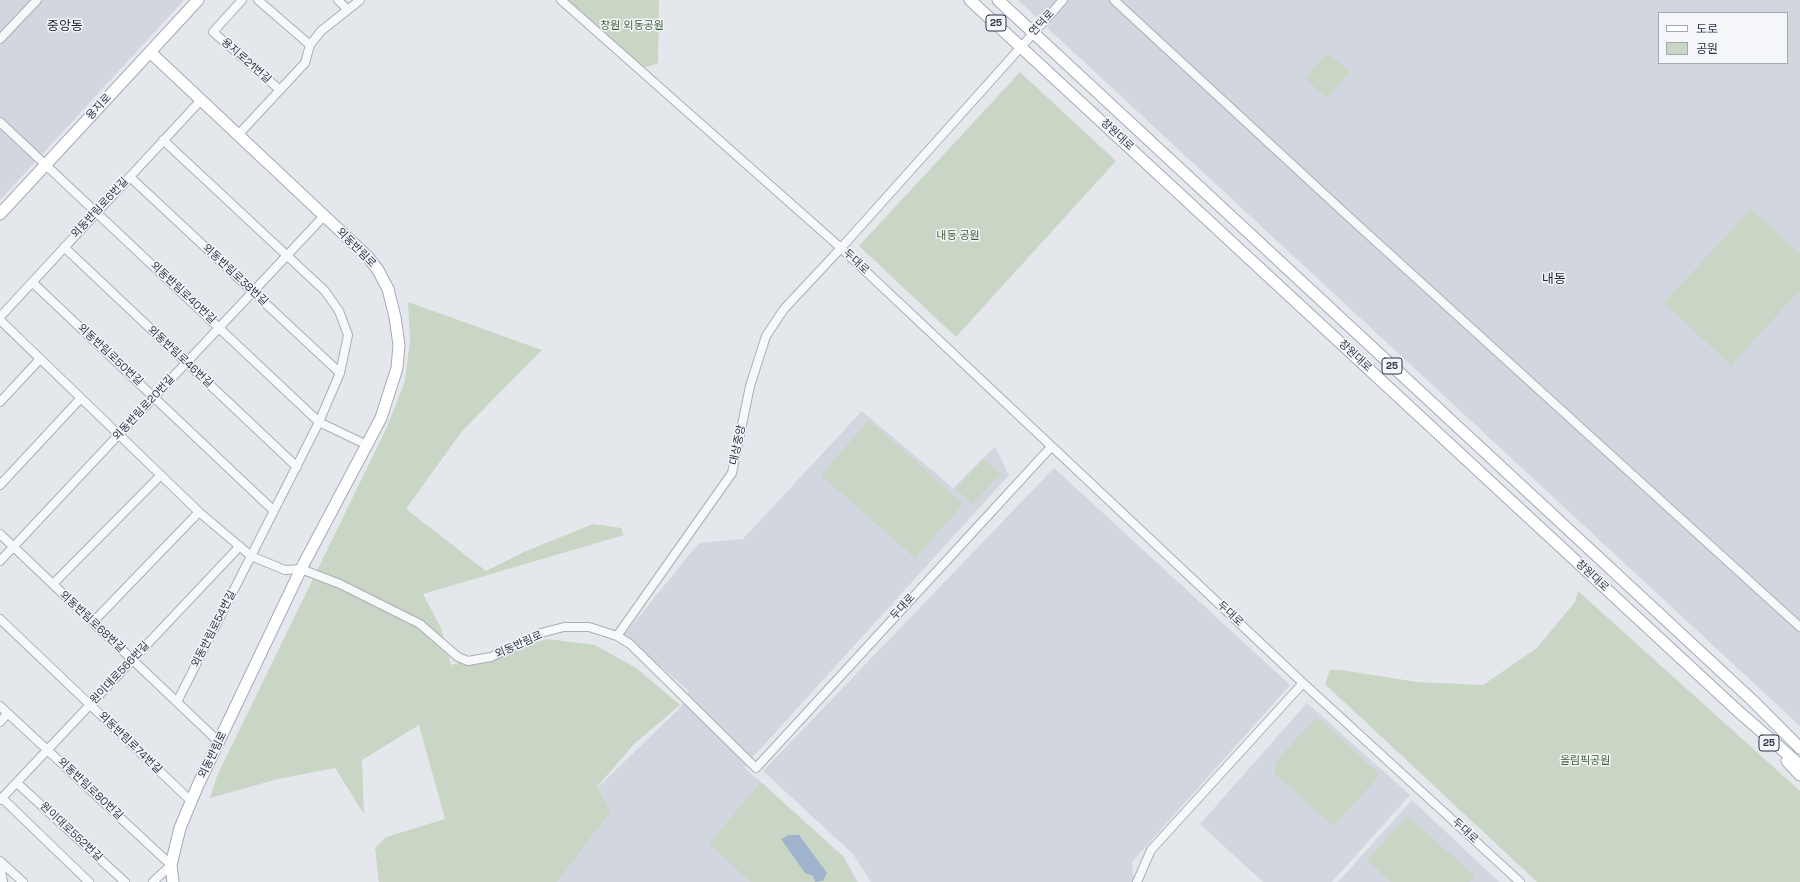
<!DOCTYPE html>
<meta charset="utf-8">
<style>
body{margin:0}
#map{position:relative;width:1800px;height:882px;overflow:hidden;background:#e4e7ec;font-family:"Space Grotesk","Noto Sans KR",sans-serif}
canvas{display:block}
.legend{position:absolute;left:1658px;top:12px;width:130px;height:52px;box-sizing:border-box;background:#f4f6f9;border:1px solid #a4a8b1;margin:0;padding:5px 7px;list-style:none;font-size:12px;color:#2b3445}
.legend li{display:flex;align-items:center;gap:8px;height:20px}
.legend b{width:20px;border:1px solid #a4a8b1}
</style>
<div id="map">
<canvas width="1800" height="882"></canvas>
<ul class="legend">
<li><b style="height:5px;background:#fff"></b>도로</li>
<li><b style="height:11px;background:#c9d6c5"></b>공원</li>
</ul>
</div>
<script>
const ctx = document.querySelector('canvas').getContext('2d');
ctx.lineJoin = 'round';
function fillPath(path, color) { ctx.fillStyle = color; ctx.fill(path, 'evenodd'); }
const toPath = rows => new Path2D(rows.map(r => 'M' + r).join(''));
function trace(path, color, width, dash) { ctx.strokeStyle = color; ctx.lineWidth = width; ctx.lineCap = dash ? 'butt' : 'round'; ctx.setLineDash(dash || []); ctx.stroke(path); }
function drawText(font, color, halo, rows, align = 'center') {
  ctx.font = font + ' "Space Grotesk","Noto Sans KR",sans-serif'; ctx.lineWidth = 3; ctx.setLineDash([]); ctx.textBaseline = 'middle'; ctx.strokeStyle = halo; ctx.fillStyle = color; for (const [text, x, y, turn = 0] of rows) {
    ctx.save(); ctx.translate(x, y); ctx.rotate((+turn || 0) * Math.PI / 180); ctx.textAlign = isNaN(turn) ? turn : align; if (halo) ctx.strokeText(text, 0, 0); ctx.fillText(text, 0, 0); ctx.restore();
  }
}
const built = toPath([
 [0,0,184,0,0,200],
 [1018,0,1800,0,1800,726,1053,33],
 [1659,13,1787,13,1787,63,1659,63],
 [862,411,953,488,995,447,1009,475,744,767,844,857,858,882,552,882,595,790,680,708,689,691,624,635,699,543,743,539],
 [1054,468,1290,685,1132,862,1134,882,871,882,853,854,763,771],
 [1307,703,1410,795,1332,882,1263,882,1200,824],
 [1412,800,1499,882,1338,882]
]);
const green = toPath([
 [565,0,659,0,658,63,641,69],
 [1328,53,1350,72,1327,98,1305,78],
 [1020,72,1116,161,956,337,859,246],
 [1751,209,1800,254,1800,290,1731,365,1664,303],
 [408,302,542,350,462,431,406,509,486,571,524,552,593,524,621,528,624,535,423,594,441,628,451,665,547,639,595,645,636,668,680,705,635,743,597,787,610,812,557,882,379,882,375,848,386,837,445,819,419,725,362,760,364,814,335,768,278,779,210,798,217,776,387,427,405,381,410,340],
 [869,420,963,504,915,558,821,475],
 [983,459,1000,474,973,504,956,489],
 [1578,591,1800,791,1800,882,1537,882,1325,684,1330,670,1341,670,1417,682,1483,685,1537,648,1575,602],
 [1317,717,1380,775,1333,826,1274,773,1276,761],
 [761,782,843,857,856,882,751,882,709,844],
 [1407,816,1475,876,1469,882,1391,882,1367,860]
]);
const water = toPath([
 [789,835,799,835,827,873,823,881,815,882,813,876,805,873,781,839]
]);
const minor = toPath([
 [242,0,213,32,280,90],
 [258,0,310,45],
 [338,0,347,9],
 [561,0,841,248,784,309,766,336,750,386,732,473,617,636],
 [1063,0,841,248,1303,683,1520,882],
 [1114,0,1349,217,1800,627],
 [0,39,37,0],
 [0,122,319,422,367,445],
 [238,135,305,63,310,45,321,31,360,0],
 [163,140,325,291,339,311,348,335,340,373,319,422,177,702],
 [130,177,340,373],
 [64,247,297,467],
 [32,282,274,511],
 [0,317,201,100],
 [0,320,199,512,251,556,285,570,301,569,340,584,420,624,458,657,468,661,491,657,541,633,564,627,589,627,617,636,630,644,756,768,1051,447],
 [0,402,40,359],
 [0,485,81,398],
 [0,534,219,742],
 [0,561,324,216],
 [53,584,161,475],
 [0,619,191,801],
 [93,622,199,512],
 [0,706,171,865,153,882],
 [0,722,7,714],
 [17,783,125,882],
 [2,798,89,882],
 [0,800,240,546],
 [0,861,23,882],
 [0,865,3,882],
 [1137,882,1151,850,1303,683]
]);
const major = toPath([
 [970,0,1739,712,1800,765],
 [998,0,1751,699,1800,748],
 [150,52,368,257,378,270,388,289,395,317,399,345,397,368,381,418,301,569,198,785,180,828,171,865,173,882],
 [0,214,198,0],
 [1787,761,1800,775]
]);
const shields = [
 [996,23,20],
 [1392,366,20],
 [1769,743,20]
];
const shieldNames = [
 ["25",996,23],
 ["25",1392,366],
 ["25",1769,743]
];
const streetNames = [
 ["연덕로",1042,23,-47],
 ["용지로21번길",246,61,41],
 ["용지로",99,107,-47],
 ["창원대로",1117,135,43],
 ["외동반림로6번길",100,208,-47],
 ["외동반림로",356,248,45],
 ["두대로",856,262,43],
 ["외동반림로38번길",235,275,43],
 ["외동반림로40번길",183,293,43],
 ["외동반림로50번길",110,355,43],
 ["창원대로",1355,356,43],
 ["외동반림로46번길",180,357,43],
 ["외동반림로20번길",144,408,-47],
 ["대상중앙",738,445,-78],
 ["창원대로",1592,576,43],
 ["두대로",903,607,-48],
 ["두대로",1230,614,43],
 ["외동반림로68번길",92,622,43],
 ["외동반림로54번길",214,629,-63],
 ["외동반림로",519,645,-24],
 ["원이대로566번길",120,673,-47],
 ["외동반림로74번길",130,743,44],
 ["외동반림로",213,755,-64],
 ["외동반림로80번길",90,789,43],
 ["두대로",1465,831,43],
 ["원이대로552번길",71,832,43]
];
const parkNames = [
 ["창원 외동공원",632,26],
 ["내동 공원",958,236],
 ["올림픽공원",1585,761]
];
const quarterNames = [
 ["중앙동",65,26],
 ["내동",1554,279]
];
fillPath(built, '#d2d6de');
fillPath(green, '#c9d6c5');
fillPath(water, '#9fb4cc');
trace(minor, '#a9aeb7', 10);
trace(major, '#a3abb8', 13);
trace(minor, '#f7f8fa', 8);
trace(major, '#fff', 11);
for (const [x, y, w] of shields) { const box = new Path2D(); box.roundRect(x - w / 2, y - 8, w, 16, 3); ctx.fillStyle = '#f4f6f9'; ctx.fill(box); trace(box, '#2b3445', 1); }
drawText('bold 10px', '#2b3445', null, shieldNames);
drawText('11px', '#2b3445', '#f4f6f9', streetNames);
drawText('11px', '#3f6138', '#f4f6f9', parkNames);
drawText('13px', '#1d2536', '#f4f6f9', quarterNames);
</script>
